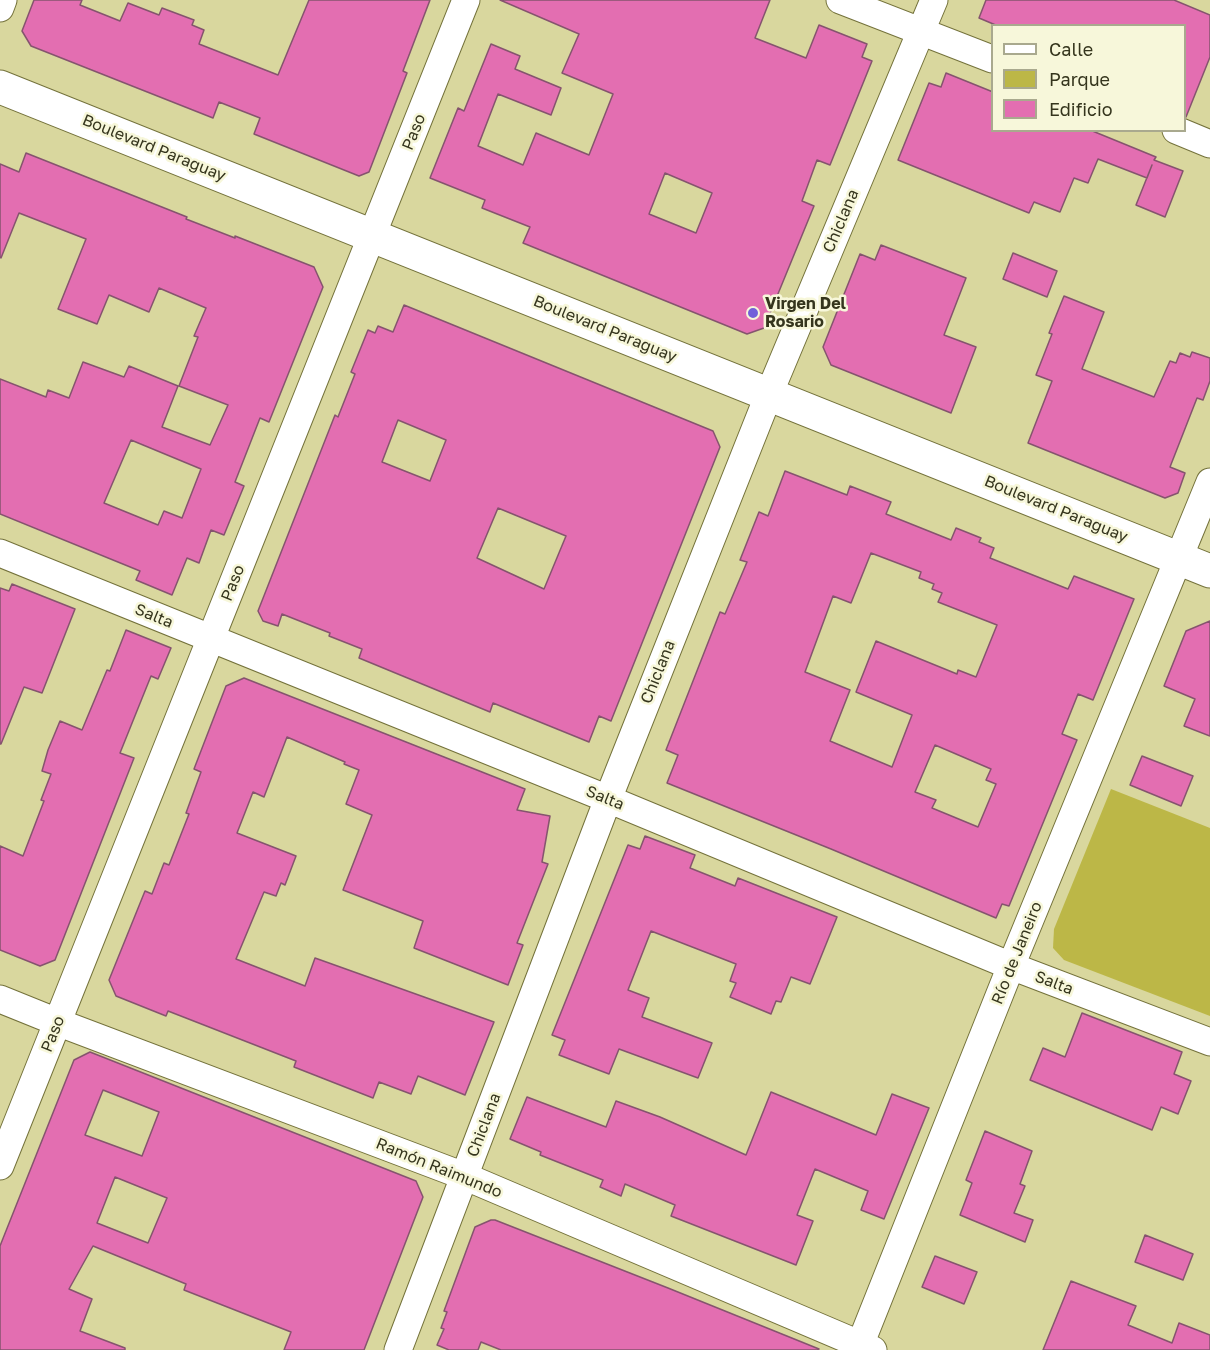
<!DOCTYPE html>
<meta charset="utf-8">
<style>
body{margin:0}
#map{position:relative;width:1210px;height:1350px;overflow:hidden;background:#d9d79e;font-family:"Golos Text",sans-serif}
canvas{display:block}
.legend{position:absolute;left:991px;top:24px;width:195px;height:108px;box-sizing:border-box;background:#f7f7da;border:2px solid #a9a98e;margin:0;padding:8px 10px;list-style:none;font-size:18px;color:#35351d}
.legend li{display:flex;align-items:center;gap:12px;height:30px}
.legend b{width:30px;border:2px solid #a9a98e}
</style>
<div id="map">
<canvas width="1210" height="1350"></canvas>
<ul class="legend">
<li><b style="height:8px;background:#fff"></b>Calle</li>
<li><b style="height:16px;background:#bcb747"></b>Parque</li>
<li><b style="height:16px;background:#e36eb1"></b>Edificio</li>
</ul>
</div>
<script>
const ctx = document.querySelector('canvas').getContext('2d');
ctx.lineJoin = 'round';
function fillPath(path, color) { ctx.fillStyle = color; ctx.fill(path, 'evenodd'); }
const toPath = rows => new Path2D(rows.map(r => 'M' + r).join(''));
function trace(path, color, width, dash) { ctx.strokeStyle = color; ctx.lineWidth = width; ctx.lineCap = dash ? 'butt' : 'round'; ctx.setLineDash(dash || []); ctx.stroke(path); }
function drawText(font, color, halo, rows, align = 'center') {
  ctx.font = font + ' "Golos Text",sans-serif'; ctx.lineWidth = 5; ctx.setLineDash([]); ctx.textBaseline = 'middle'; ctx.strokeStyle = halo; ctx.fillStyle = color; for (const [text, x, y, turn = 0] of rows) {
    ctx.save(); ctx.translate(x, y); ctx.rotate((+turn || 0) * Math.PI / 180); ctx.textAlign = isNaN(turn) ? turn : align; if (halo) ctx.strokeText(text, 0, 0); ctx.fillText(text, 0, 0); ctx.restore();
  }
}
const green = toPath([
 [1111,789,1210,828,1210,1016,1064,960,1053,948,1054,929]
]);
const building = toPath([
 [34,0,82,0,80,5,120,21,128,3,159,15,162,8,194,20,192,25,204,30,199,44,278,75,309,0,430,0,403,71,407,73,369,172,359,176,254,134,260,118,219,102,213,118,31,46,22,31,34,0],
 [500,0,770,0,755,38,806,58,819,25,867,44,862,57,872,61,830,165,817,160,802,201,814,206,764,328,747,334,523,243,530,227,482,208,485,200,430,178,458,108,464,111,491,44,520,56,515,69,561,88,551,115,498,94,478,146,523,165,536,133,589,155,613,94,562,73,579,34,500,0],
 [665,173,712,193,696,233,649,214,665,173],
 [986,0,1174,0,1210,15,1210,57,1186,117,1185,116,1185,26,998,26,979,18,986,0],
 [946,73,993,92,993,130,1090,130,1156,157,1154,160,1183,171,1165,217,1136,205,1152,165,1147,178,1098,159,1088,183,1074,178,1060,212,1034,202,1029,213,898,160,929,83,941,87,946,73],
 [26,153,187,217,186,219,235,238,235,236,314,267,323,287,269,422,260,418,235,482,244,486,224,535,211,530,199,563,187,558,172,595,136,580,140,571,0,514,0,379,46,397,48,390,69,398,83,362,124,377,129,366,178,386,162,427,210,445,228,405,179,386,198,337,194,336,206,308,159,288,149,312,109,295,97,324,58,309,86,239,19,213,1,258,0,257,0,164,19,172,26,153],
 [131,440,201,469,182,518,164,511,158,525,104,503,131,440],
 [881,245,966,278,944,335,976,347,951,413,831,365,823,347,860,254,875,260,881,245],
 [1013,253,1057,271,1047,297,1003,279,1013,253],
 [1064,296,1104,312,1082,369,1154,397,1170,361,1176,363,1180,353,1190,357,1192,352,1210,358,1210,381,1203,400,1197,398,1170,467,1185,473,1178,493,1165,498,1028,443,1052,381,1036,375,1052,334,1049,333,1064,296],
 [404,305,713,431,720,447,611,721,599,716,589,742,493,703,490,712,359,658,362,649,329,636,330,633,282,614,278,626,263,621,258,611,335,415,338,417,355,374,351,372,368,330,375,333,378,326,393,332,404,305],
 [398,420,446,440,430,481,382,462,398,420],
 [498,508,566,536,544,589,477,558,498,508],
 [785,471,847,495,850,486,891,502,886,514,951,540,956,528,981,538,979,542,994,548,990,558,1068,589,1074,576,1134,599,1093,700,1078,694,1062,734,1077,740,1009,906,1002,904,996,918,831,849,667,783,678,755,666,750,720,612,725,614,747,562,740,560,759,512,768,516,785,471],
 [871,553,921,572,919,578,934,584,932,589,942,593,938,602,997,625,976,677,958,670,957,674,876,641,856,692,912,715,892,767,830,741,850,690,805,672,833,596,851,603,871,553],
 [935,745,991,769,986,780,996,784,978,827,932,808,936,800,915,792,935,745],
 [12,584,75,609,42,693,24,687,1,744,0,744,0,588,9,591,12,584],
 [1210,621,1210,736,1184,726,1195,699,1164,686,1186,631,1210,621],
 [126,630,171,648,158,679,151,676,120,753,134,758,55,960,40,966,0,950,0,846,23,856,44,801,41,800,51,774,42,771,48,750,60,721,82,730,107,670,110,671,126,630],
 [244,678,525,789,517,810,550,816,542,862,548,864,517,943,523,945,508,985,414,948,423,921,343,890,372,815,346,804,359,770,344,764,345,762,287,737,264,797,253,792,237,833,296,856,285,885,281,883,276,896,264,892,236,959,305,986,315,958,494,1022,465,1095,418,1076,411,1094,379,1082,373,1098,294,1067,296,1061,209,1027,168,1011,166,1016,116,996,109,980,145,891,152,894,164,863,169,865,189,814,186,813,201,772,194,769,226,686,244,678],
 [1142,756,1193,776,1181,806,1130,785,1142,756],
 [645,836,695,855,690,868,735,886,738,878,837,917,810,984,791,977,781,1002,776,1001,771,1014,730,997,736,983,730,981,736,964,651,931,628,990,649,998,642,1017,712,1043,698,1078,619,1049,609,1074,559,1055,565,1040,552,1035,628,845,640,849,645,836],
 [1082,1013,1182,1052,1174,1074,1191,1081,1178,1114,1161,1107,1152,1130,1030,1080,1043,1048,1065,1057,1082,1013],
 [90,1052,416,1181,423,1197,364,1350,284,1350,291,1332,184,1290,186,1284,93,1246,69,1289,92,1299,80,1331,125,1348,125,1350,0,1350,0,1246,74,1060,90,1052],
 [103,1090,159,1112,142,1156,85,1135,103,1090],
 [115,1177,167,1198,148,1243,97,1223,115,1177],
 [771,1092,876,1135,892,1094,929,1108,884,1219,861,1210,868,1191,815,1169,797,1215,813,1221,796,1265,671,1216,675,1205,625,1184,621,1196,600,1187,603,1180,540,1155,541,1152,510,1139,527,1097,606,1127,616,1101,660,1117,746,1155,771,1092],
 [985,1131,1032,1151,1020,1184,1025,1186,1014,1213,1033,1220,1025,1242,960,1215,972,1183,966,1180,985,1131],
 [491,1220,495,1220,668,1288,819,1349,818,1350,501,1350,481,1342,478,1350,449,1350,437,1345,444,1329,441,1328,447,1312,444,1311,475,1227,491,1220],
 [1145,1235,1193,1254,1183,1280,1135,1262,1145,1235],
 [935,1256,977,1272,964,1304,922,1287,935,1256],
 [1071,1281,1136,1306,1128,1325,1172,1343,1179,1323,1210,1335,1210,1350,1043,1350,1071,1281]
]);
const minor = toPath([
 [840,0,992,59],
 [0,8,3,0],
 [1176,130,1210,144],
 [0,553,608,799,1011,966,1210,1042],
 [0,999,57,1022,464,1176,873,1350],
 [0,1166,466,0],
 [398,1350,608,799,769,394,934,0],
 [858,1350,1011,966,1210,482]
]);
const secondary = toPath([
 [0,87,1210,571]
]);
const markers = [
 [753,313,6,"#735fd9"]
];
const streetNames = [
 ["Paso",414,132,-68],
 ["Boulevard Paraguay",154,148,22],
 ["Chiclana",841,221,-67],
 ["Boulevard Paraguay",605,329,22],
 ["Boulevard Paraguay",1056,509,22],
 ["Paso",233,583,-68],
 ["Salta",154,616,22],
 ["Chiclana",658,672,-68],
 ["Salta",605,798,22],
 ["Río de Janeiro",1017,953,-68],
 ["Salta",1054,983,21],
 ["Paso",53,1034,-68],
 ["Chiclana",484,1125,-69],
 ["Ramón Raimundo",439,1168,22]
];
const poiNames = [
 ["Virgen Del",765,304],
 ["Rosario",765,322]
];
fillPath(green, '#bcb747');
fillPath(building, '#e36eb1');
trace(building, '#85546e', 1.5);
trace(minor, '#74723b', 29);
trace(secondary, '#74723b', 35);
trace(minor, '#fff', 27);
trace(secondary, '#fff', 33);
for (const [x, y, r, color] of markers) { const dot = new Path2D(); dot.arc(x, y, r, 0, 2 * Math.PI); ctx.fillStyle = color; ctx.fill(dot); trace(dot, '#f7f7da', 2); }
drawText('16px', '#35351d', '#f7f7da', streetNames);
drawText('bold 16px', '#35351d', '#f7f7da', poiNames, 'left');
</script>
